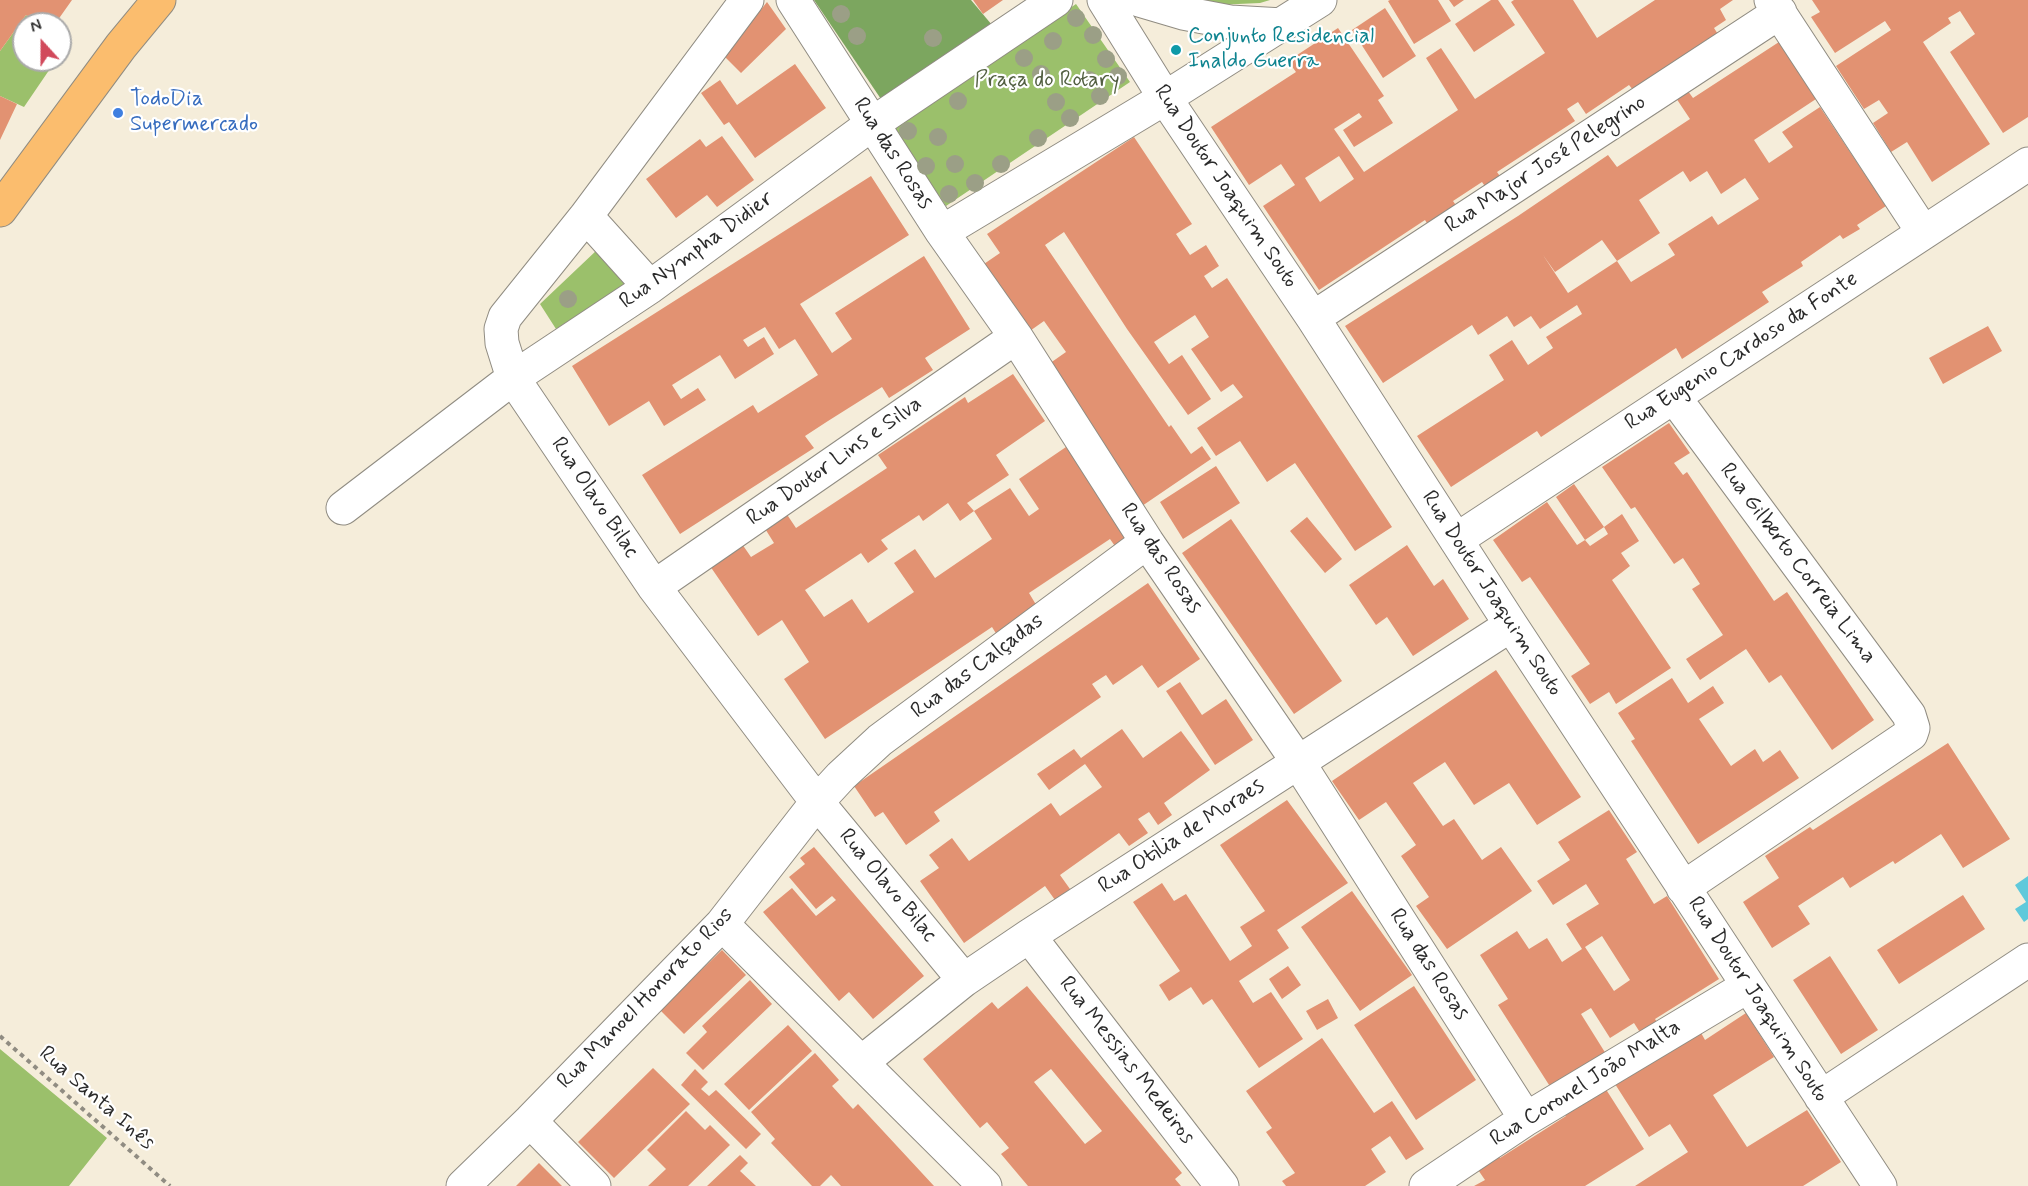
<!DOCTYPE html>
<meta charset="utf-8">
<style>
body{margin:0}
#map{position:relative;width:2028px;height:1186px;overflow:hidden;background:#f5edda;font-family:Mynerve,sans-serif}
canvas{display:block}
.north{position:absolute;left:12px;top:12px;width:60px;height:60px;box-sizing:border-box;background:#fff;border:2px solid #aaa;border-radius:50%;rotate:339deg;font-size:16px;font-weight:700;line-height:24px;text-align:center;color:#2b2b2b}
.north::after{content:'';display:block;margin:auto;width:21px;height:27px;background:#d1495b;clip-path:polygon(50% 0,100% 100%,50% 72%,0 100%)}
</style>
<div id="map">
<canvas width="2028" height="1186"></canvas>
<div class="north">N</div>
</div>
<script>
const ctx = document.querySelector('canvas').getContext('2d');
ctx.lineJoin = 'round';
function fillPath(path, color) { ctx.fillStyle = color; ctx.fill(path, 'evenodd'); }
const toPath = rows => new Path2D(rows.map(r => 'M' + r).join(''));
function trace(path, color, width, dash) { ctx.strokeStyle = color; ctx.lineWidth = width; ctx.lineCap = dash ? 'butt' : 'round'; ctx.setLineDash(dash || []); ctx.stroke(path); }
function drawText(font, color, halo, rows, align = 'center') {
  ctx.font = font + ' Mynerve,sans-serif'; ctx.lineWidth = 4.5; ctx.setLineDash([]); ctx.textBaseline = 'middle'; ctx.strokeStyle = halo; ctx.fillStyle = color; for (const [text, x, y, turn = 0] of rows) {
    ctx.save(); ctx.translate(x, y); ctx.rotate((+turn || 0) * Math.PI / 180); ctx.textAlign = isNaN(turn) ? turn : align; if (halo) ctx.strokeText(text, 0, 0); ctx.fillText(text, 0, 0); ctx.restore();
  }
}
const green = toPath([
 [1167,0,1270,0,1260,3,1216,5],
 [1076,4,1130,82,946,206,893,129],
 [26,15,40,24,24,24,24,60,56,60,24,107,0,96,0,51],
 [598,249,627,284,556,329,540,304],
 [0,1049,107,1138,69,1186,0,1186]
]);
const forest = toPath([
 [814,0,971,0,992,25,885,105]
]);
const water = toPath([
 [2028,876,2028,919,2024,922,2015,909,2026,902,2015,885]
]);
const building = toPath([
 [0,0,72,0,55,24,39,24,26,15,0,51],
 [973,0,1003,0,983,14],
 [1390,0,1438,0,1451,21,1414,44,1388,1],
 [1449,0,1464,0,1454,7],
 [1491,0,1498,0,1515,25,1474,52,1455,24],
 [1514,0,1573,0,1597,38,1655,0,1733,0,1720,9,1726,20,1714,28,1721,39,1638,96,1629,85,1586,114,1578,102,1567,109,1575,121,1497,172,1504,182,1489,192,1482,182,1453,201,1460,211,1431,230,1425,220,1319,290,1263,206,1295,185,1281,164,1249,185,1211,127,1296,72,1288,61,1338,28,1384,96,1378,100,1393,123,1354,147,1343,130,1362,117,1359,113,1334,129,1364,172,1458,110,1426,58,1441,48,1475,99,1545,53,1511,2],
 [1339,156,1354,179,1320,202,1305,178],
 [1812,0,2028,0,2028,117,2003,133,1950,52,1975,34,1960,11,1948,18,1951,23,1923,42,1990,144,1932,182,1907,142,1891,152,1873,123,1888,113,1879,100,1864,109,1836,66,1891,30,1885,21,1835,53,1811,17,1820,12],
 [767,2,786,29,741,73,724,56],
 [1385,8,1416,56,1383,78,1352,30],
 [1779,42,1816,99,1754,140,1769,163,1793,147,1782,132,1820,107,1886,206,1857,225,1860,229,1843,239,1840,235,1801,262,1803,266,1762,292,1769,302,1682,359,1676,348,1541,437,1537,431,1451,487,1417,436,1504,380,1489,355,1512,340,1528,365,1553,348,1546,337,1582,314,1577,305,1540,329,1531,316,1514,327,1507,316,1478,335,1472,325,1383,383,1345,326,1518,216,1608,155,1617,167,1690,119,1674,95,1685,87,1693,98],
 [1683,171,1690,182,1707,171,1721,194,1745,178,1759,199,1718,225,1712,216,1668,244,1675,255,1631,282,1617,261,1568,293,1543,255,1555,272,1602,240,1617,261,1660,233,1639,200],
 [795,64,826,108,755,158,729,122,724,125,701,93,720,80,737,105],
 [0,96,17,104,0,140],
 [722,136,754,180,717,207,707,195,676,218,646,179,700,139,706,147],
 [1134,137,1192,224,1176,234,1190,255,1206,245,1219,266,1204,276,1212,288,1227,278,1392,527,1355,551,1295,463,1267,482,1240,441,1216,456,1197,428,1243,397,1233,384,1221,392,1191,349,1209,337,1195,315,1154,342,1169,364,1182,355,1211,399,1188,415,1127,329,1064,232,1045,245,1169,427,1171,425,1191,454,1202,446,1211,459,1142,506,1046,366,1066,352,1044,321,1027,333,981,266,1000,253,987,234],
 [871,176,909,235,800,304,832,353,852,339,835,313,924,256,970,329,925,358,933,370,889,398,882,387,828,421,805,436,814,448,680,534,642,475,753,405,758,413,818,375,795,339,779,349,765,327,743,340,748,347,764,337,774,354,735,379,720,355,672,385,681,399,698,388,706,400,664,426,649,401,609,426,572,366],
 [1988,326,2002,351,1943,384,1929,358],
 [1013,374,1045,421,996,455,1009,475,967,503,974,511,960,521,948,503,923,521,919,515,881,540,888,549,868,563,861,553,805,590,824,617,852,599,868,623,914,592,894,563,915,549,935,578,992,539,974,511,1010,488,1029,516,1039,509,1019,479,1066,447,1129,541,1117,549,1110,539,1029,593,1038,608,997,635,992,627,825,739,784,679,809,662,782,620,758,636,710,566,742,544,751,557,774,543,764,527,786,513,796,528,887,468,878,455,965,397,968,403],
 [1669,423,1690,453,1674,463,1683,475,1687,472,1774,601,1787,592,1874,720,1832,750,1781,675,1769,683,1746,649,1700,680,1686,659,1723,635,1692,589,1700,584,1683,558,1674,564,1635,507,1631,509,1602,467],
 [1216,466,1240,503,1183,539,1160,502],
 [1574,484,1604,527,1585,540,1556,497],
 [1547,502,1577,545,1585,540,1590,546,1608,534,1604,527,1622,514,1639,541,1621,553,1630,566,1612,580,1671,668,1616,704,1609,692,1590,704,1571,676,1590,664,1530,577,1522,582,1493,540],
 [1307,517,1342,559,1325,573,1290,531],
 [1231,519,1342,681,1294,714,1182,553],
 [1407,545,1434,586,1443,579,1469,619,1413,656,1387,617,1376,625,1349,585],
 [1148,583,1200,659,1158,688,1142,665,1113,685,1106,675,1092,684,1101,697,934,812,940,821,906,845,883,812,875,817,854,786],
 [1496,670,1581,797,1537,825,1509,783,1474,805,1445,762,1413,783,1443,826,1454,819,1482,860,1501,847,1532,891,1447,949,1416,906,1429,897,1401,856,1416,845,1386,802,1359,820,1332,781],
 [1672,678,1688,703,1713,686,1724,703,1699,719,1731,766,1755,749,1763,762,1780,750,1799,778,1698,844,1631,741,1635,739,1618,713],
 [1180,682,1202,715,1226,699,1253,740,1215,765,1166,691],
 [1122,729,1143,758,1181,731,1210,770,1164,803,1172,815,1158,825,1149,812,1138,819,1148,833,1129,846,1119,833,1060,875,1070,889,1055,900,1045,886,964,943,920,881,939,868,929,855,952,838,969,861,1051,803,1060,816,1102,787,1085,764,1049,790,1037,774,1074,749,1081,758],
 [1948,743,2010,839,1963,868,1941,834,1895,864,1893,861,1850,888,1843,877,1798,906,1810,924,1772,948,1743,902,1779,878,1765,856,1810,827,1813,830],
 [1287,800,1348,883,1277,930,1289,948,1239,981,1253,1003,1271,992,1303,1039,1259,1068,1212,999,1203,1005,1191,987,1169,1001,1159,985,1180,971,1133,902,1162,883,1174,901,1186,894,1230,961,1252,946,1240,927,1265,911,1220,845],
 [1609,810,1637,852,1626,859,1654,904,1667,896,1719,979,1655,1019,1658,1024,1641,1034,1634,1023,1610,1038,1591,1008,1581,1014,1606,1054,1551,1088,1498,1005,1508,999,1480,955,1517,931,1529,949,1547,938,1562,962,1582,949,1566,924,1599,904,1586,884,1553,905,1537,881,1570,860,1558,842],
 [1602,936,1630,980,1614,991,1585,947],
 [814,847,924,976,873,1019,849,992,839,1001,763,912,792,888,816,916,836,900,832,896,816,909,789,877,805,864,800,858],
 [1352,891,1412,975,1360,1011,1301,927],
 [1963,895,1985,929,1899,984,1877,950],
 [722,950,746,975,684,1034,660,1010],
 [1830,956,1878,1030,1841,1054,1793,980],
 [1288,966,1301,985,1282,999,1269,979],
 [750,980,772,1004,703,1070,686,1053,707,1032,702,1026],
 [1027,986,1182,1173,1175,1179,1181,1186,1028,1186,1001,1154,1009,1148,987,1122,980,1128,923,1059,992,1002,998,1009],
 [1051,1069,1102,1131,1085,1144,1034,1082],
 [1414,986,1476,1080,1416,1120,1354,1025],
 [1328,999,1338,1018,1317,1030,1306,1011],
 [1746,1013,1774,1057,1713,1095,1747,1147,1807,1110,1841,1162,1803,1186,1635,1186,1688,1152,1670,1124,1649,1137,1615,1084,1700,1031,1705,1040],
 [788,1025,812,1051,749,1110,724,1084],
 [1322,1038,1374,1113,1392,1101,1424,1149,1406,1160,1390,1136,1371,1149,1386,1172,1365,1186,1286,1186,1282,1181,1295,1173,1266,1132,1272,1128,1246,1091],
 [815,1053,839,1080,832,1086,853,1109,858,1104,934,1186,841,1186,831,1175,820,1186,812,1186,771,1143,775,1139,751,1112],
 [653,1068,690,1104,614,1178,578,1142],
 [695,1069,708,1082,701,1089,709,1096,716,1090,761,1134,746,1149,681,1085],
 [1600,1080,1644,1149,1585,1186,1474,1186,1485,1180,1472,1161,1493,1147,1500,1158,1566,1116,1559,1106],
 [686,1111,705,1130,710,1125,730,1145,688,1186,648,1186,666,1169,647,1150],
 [740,1155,748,1163,740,1171,756,1186,707,1186],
 [539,1163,562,1186,516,1186]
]);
const path = toPath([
 [0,1036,170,1186]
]);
const minor = toPath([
 [747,0,586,216,505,317,501,329,502,343,513,378,654,587,817,802,964,980],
 [793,0,942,232,1016,337,1147,542,1298,762,1526,1119],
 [1104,0,1165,98,1313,318,1511,625,1880,1186],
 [1139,0,1183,13,1230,22,1283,25],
 [1771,0,1923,232],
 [586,216,650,287],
 [942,232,1165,98,1320,0],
 [1313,318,1780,12],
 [1674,397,1909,715,1913,728,1911,734,1683,888],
 [343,508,513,378,650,287,872,124,1056,0],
 [1456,540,2028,164],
 [654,587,1016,337],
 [722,924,985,1186],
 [1029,936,1222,1186],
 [862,1062,964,980,1029,936,1511,625],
 [1821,1097,2028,960],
 [530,1121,594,1186],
 [463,1186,530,1121,722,924,817,802,841,776,880,740,1147,542],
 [1426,1186,1526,1119,1748,986]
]);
const major = toPath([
 [0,210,121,46,159,0]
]);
const trees = [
 [841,14],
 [1076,18],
 [1093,35],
 [857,36],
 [933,38],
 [1053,41],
 [1024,58],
 [1106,59],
 [1041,74],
 [1118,76],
 [1089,80],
 [1100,96],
 [958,101],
 [1056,102],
 [1070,118],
 [908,131],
 [938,137],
 [1038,138],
 [955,164],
 [1001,164],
 [926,166],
 [975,183],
 [949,194],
 [568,299]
];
const markers = [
 [1176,50,6,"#0f9aa8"],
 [118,113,6,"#3f7fe0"]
];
const cultureNames = [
 ["Conjunto Residencial",1188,37],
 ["Inaldo Guerra",1188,62]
];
const parkNames = [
 ["Praça do Rotary",1047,81]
];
const shopNames = [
 ["TodoDia",130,100],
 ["Supermercado",130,125]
];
const streetNames = [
 ["Rua das Rosas",892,154,57],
 ["Rua Major José Pelegrino",1546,165,-33],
 ["Rua Doutor Joaquim Souto",1225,187,56],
 ["Rua Nympha Didier",697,251,-36],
 ["Rua Eugenio Cardoso da Fonte",1742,352,-33],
 ["Rua Doutor Lins e Silva",835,462,-35],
 ["Rua Olavo Bilac",594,498,56],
 ["Rua das Rosas",1160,559,56],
 ["Rua Gilberto Correia Lima",1797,564,53],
 ["Rua Doutor Joaquim Souto",1491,594,57],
 ["Rua das Calçadas",978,667,-37],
 ["Rua Otilia de Moraes",1182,837,-33],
 ["Rua Olavo Bilac",887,886,50],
 ["Rua das Rosas",1428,965,57],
 ["Rua Manoel Honorato Rios",646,999,-46],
 ["Rua Doutor Joaquim Souto",1757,1000,57],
 ["Rua Messias Medeiros",1126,1061,52],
 ["Rua Coronel João Malta",1586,1084,-32],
 ["Rua Santa Inês",96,1099,41]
];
fillPath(green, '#9bc06b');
fillPath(forest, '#7ca65f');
fillPath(water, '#5fc9db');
fillPath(building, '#e29272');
trace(minor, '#908c82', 35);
trace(major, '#908c82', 35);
trace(path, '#908c82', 4, [4.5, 4.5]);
trace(minor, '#fff', 33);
trace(major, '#fbbd6e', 33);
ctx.fillStyle = '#9b9f86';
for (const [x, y] of trees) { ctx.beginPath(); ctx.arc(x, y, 9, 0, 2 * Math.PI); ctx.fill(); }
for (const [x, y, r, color] of markers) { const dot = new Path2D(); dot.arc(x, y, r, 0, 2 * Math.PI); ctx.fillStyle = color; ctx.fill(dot); trace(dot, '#fff', 2); }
drawText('22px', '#0d838f', '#fff', cultureNames, 'left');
drawText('22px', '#525f41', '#fff', parkNames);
drawText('22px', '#366cbe', '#fff', shopNames, 'left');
drawText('22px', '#2b2b2b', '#fff', streetNames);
</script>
